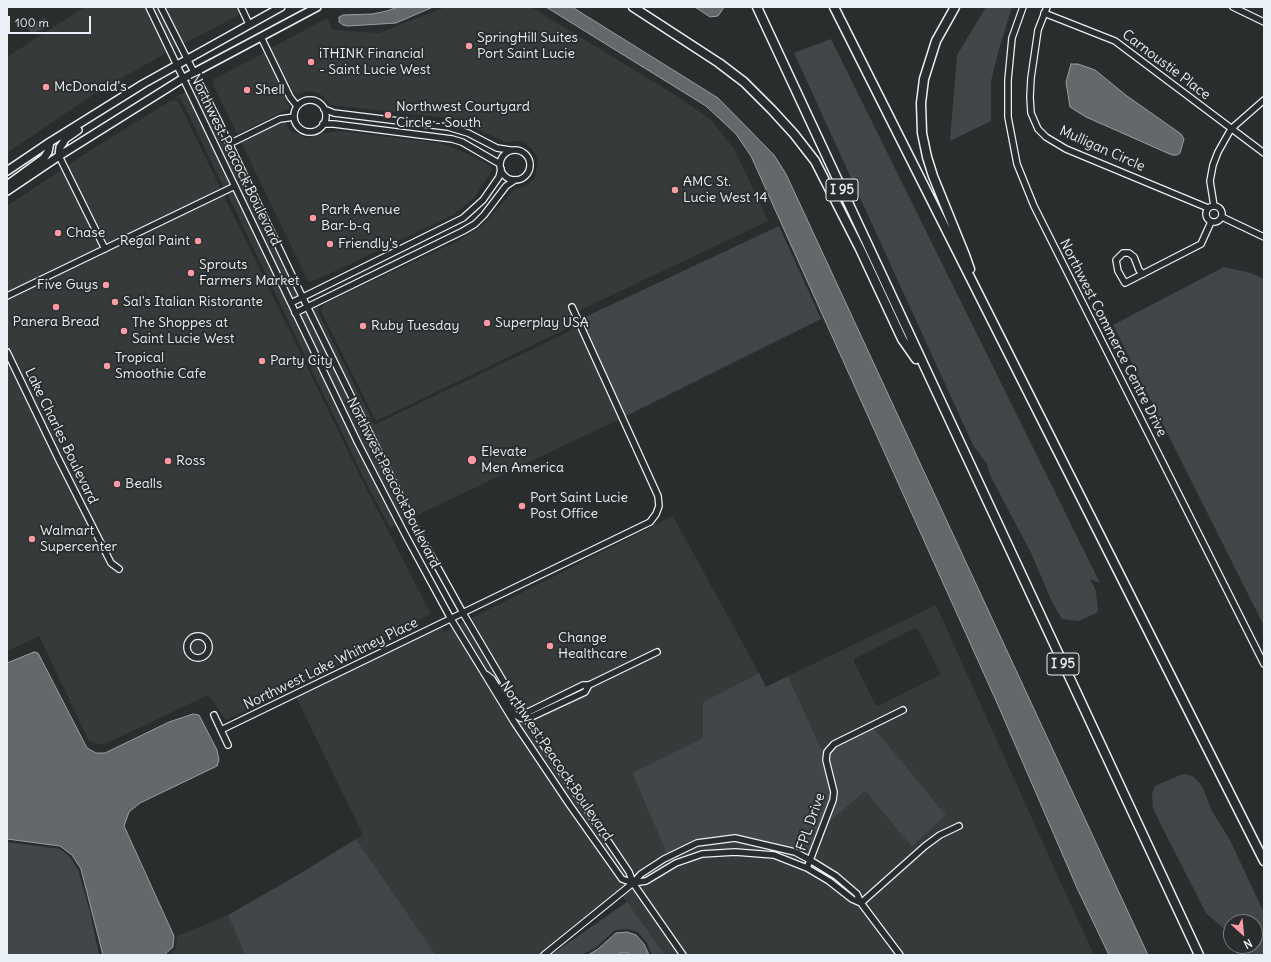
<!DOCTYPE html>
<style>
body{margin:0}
#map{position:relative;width:1271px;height:962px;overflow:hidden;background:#2a2d2e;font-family:Delius,sans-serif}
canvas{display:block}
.frame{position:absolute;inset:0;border:8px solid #e8f1f8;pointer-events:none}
.north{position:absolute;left:1223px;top:914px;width:40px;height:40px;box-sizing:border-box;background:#2a2d2e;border:1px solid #767b7f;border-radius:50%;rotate:153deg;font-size:11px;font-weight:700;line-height:16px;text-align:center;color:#e8f1f8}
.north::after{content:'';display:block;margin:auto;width:14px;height:18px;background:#ff9aa2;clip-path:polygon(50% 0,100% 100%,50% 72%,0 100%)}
.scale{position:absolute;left:8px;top:16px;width:83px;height:18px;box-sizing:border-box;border:2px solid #e8f1f8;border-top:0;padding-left:5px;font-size:12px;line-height:14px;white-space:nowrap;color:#e8f1f8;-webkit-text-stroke:3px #2a2d2e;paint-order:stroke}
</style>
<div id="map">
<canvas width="1271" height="962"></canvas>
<div class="frame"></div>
<div class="north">N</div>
<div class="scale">100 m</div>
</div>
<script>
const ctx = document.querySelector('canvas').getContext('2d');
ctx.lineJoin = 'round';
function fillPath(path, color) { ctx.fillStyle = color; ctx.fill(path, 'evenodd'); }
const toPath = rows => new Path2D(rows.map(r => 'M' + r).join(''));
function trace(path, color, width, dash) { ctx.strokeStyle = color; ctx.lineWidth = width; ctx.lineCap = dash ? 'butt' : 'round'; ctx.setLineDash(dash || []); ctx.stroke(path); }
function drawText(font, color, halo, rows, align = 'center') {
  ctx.font = font + ' Delius,sans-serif'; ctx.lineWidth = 4; ctx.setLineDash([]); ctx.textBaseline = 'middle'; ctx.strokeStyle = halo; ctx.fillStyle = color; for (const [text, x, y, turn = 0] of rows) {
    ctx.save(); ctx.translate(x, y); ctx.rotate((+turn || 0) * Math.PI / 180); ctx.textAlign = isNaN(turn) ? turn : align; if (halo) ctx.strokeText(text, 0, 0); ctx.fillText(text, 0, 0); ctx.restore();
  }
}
const built = toPath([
 [85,7,145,7,168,52,97,92,7,153,7,57],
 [152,7,158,7,177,46,173,49],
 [164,7,237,7,241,14,183,44],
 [446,7,531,7,680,98,711,120,735,150,768,221,568,316,568,328,376,421,321,311,324,304,456,242,481,227,516,188,526,186,535,178,538,161,534,151,529,146,522,141,505,142,455,119,331,105,320,94,310,91,296,94,293,92,271,48,327,18,333,30,379,33],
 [264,53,290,108,237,134,213,84,214,79],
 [198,86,298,296,292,299,191,89],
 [186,92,231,184,224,188,181,99,179,98,175,97],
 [172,100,178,101,362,480,431,614,370,645,349,660,226,720,208,695,103,745,89,741,39,636,7,651,7,206,97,146],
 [281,122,285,122,290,131,306,138,324,133,340,131,439,143,464,152,490,166,492,170,474,198,453,215,314,281,308,281,241,142],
 [234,190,356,444,397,525,390,528,364,479,227,193],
 [320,304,318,312,374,424,376,424,570,331,571,329,571,318,573,317,620,419,413,517,311,309],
 [306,311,408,519,402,522,361,442,299,314],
 [673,516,759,673,703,702,703,738,632,773,667,854,639,871,634,877,632,871,532,721,586,694,593,687,661,654,658,648,590,682,581,682,525,710,470,619],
 [936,605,1056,872,1094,955,903,955,865,904,927,849,942,838,963,828,960,822,939,832,923,844,862,898,859,891,837,873,814,858,827,824,865,791,912,847,946,815,874,728,907,712,905,706,832,742,823,751,788,676],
 [915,628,918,629,940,673,940,675,878,706,876,706,854,662,854,659],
 [465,622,510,697,522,715,516,712,495,678,485,670,458,625],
 [441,627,444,632,453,628,511,724,551,783,620,881,627,884,539,955,436,955,356,839,363,835,296,697],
 [515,718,520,721,526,722,627,874,629,878,624,877,571,803],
 [735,842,794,855,807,861,805,864,774,852,735,849,701,851,675,860,645,878,641,879,666,861,698,846],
 [736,855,774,858,806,871,828,884,850,901,859,906,896,955,686,955,639,885,648,884,678,866,703,857],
 [633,887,679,955,665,955,622,896],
 [228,915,245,955,169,955,176,948,177,936]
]);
const green = toPath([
 [986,7,1012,7,998,53,991,81,991,121,950,141,957,55],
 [45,18,49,26,31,34,27,26],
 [831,39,1100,583,1090,579,1096,591,1098,612,1079,621,1062,619,1053,604,1031,553,990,475,987,464,973,445,794,53],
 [779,226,821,319,626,416,581,319],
 [1224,267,1251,273,1264,279,1264,626,1113,325],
 [759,673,766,687,788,676,822,750,824,750,823,760,831,792,830,799,808,855,795,849,734,835,697,840,667,854,632,773,703,738,703,702],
 [874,728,946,815,912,847,865,791,827,824,835,801,837,793,829,760,829,754,835,747],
 [1186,774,1194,777,1202,786,1212,811,1230,840,1264,913,1264,955,1249,955,1241,946,1255,946,1255,922,1231,922,1231,935,1206,913,1162,827,1153,808,1152,793,1155,786,1180,775],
 [356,839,436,955,245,955,228,915,296,876],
 [7,842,60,849,70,857,78,870,90,912,99,955,7,955],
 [627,902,665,955,652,955,647,943,638,932,627,929,615,930,596,947,582,955,551,955]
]);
const water = toPath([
 [398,7,433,7,396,23,348,26,343,25,339,22,339,17,343,15,372,14,387,11,398,7],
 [546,7,572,7,718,98,774,155,786,174,1148,955,1109,955,1077,888,998,705,751,156,736,134,706,106,546,7],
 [695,7,723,7,723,9,718,16,710,17,695,7],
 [1071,64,1078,64,1095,70,1127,96,1181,134,1184,139,1180,153,1177,155,1172,155,1086,117,1070,107,1066,82,1071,64],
 [34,652,38,653,87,748,96,753,105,753,169,722,193,714,199,715,217,750,219,760,217,766,140,803,129,812,124,826,174,936,173,947,164,955,103,955,81,869,72,855,60,846,7,839,7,663,34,652],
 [627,932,636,935,644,944,649,955,631,955,628,953,620,953,617,955,588,955,598,949,616,933,627,932]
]);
const minor = toPath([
 [149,7,358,443,406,536,451,619,514,722,569,804,622,879,633,883,646,881,676,863,702,854,735,852,774,855,807,868,829,881,852,899,861,903],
 [161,7,218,120,300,292,417,530,463,613,512,696,542,743,629,872,633,883,683,955],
 [241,7,249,24],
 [1023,7,1012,38,1008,80,1008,117,1017,164,1034,206,1264,664],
 [1047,7,1038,30,1031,78,1030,97,1031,113,1038,129,1046,137,1066,149,1208,208],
 [1233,7,1264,22],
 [1044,13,1115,41,1264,153],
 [261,37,290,97,297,106],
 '294 116a16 16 0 1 1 32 0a16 16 0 1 1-32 0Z',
 [324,109,334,113,448,127,468,133,497,148,510,150],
 [323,124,334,124,452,139,462,142,500,164],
 [229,144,280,119,294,117],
 '500 165a15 15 0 1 1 30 0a15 15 0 1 1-30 0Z',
 [59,156,105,249],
 '1206 214a8 8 0 1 1 16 0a8 8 0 1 1-16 0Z',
 [1214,206,1210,181,1213,165,1218,152,1231,129,1264,100],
 [1222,217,1264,237],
 [1143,274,1139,270,1134,257,1129,253,1123,253,1116,260,1118,271,1125,283,1129,281,1201,244,1211,222],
 [7,296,235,186],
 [291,303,463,218,483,200,499,177,501,169],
 [295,313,463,231,475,224,484,215,506,186,515,180],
 [7,352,58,458,111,563,119,569],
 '187 647a11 11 0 1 1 22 0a11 11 0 1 1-22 0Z',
 [487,675,492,679,514,714,520,718,527,719,585,692,589,685],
 [524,714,583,685,589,685,657,652],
 [214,715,228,745],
 [221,730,650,522,656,514,659,506,658,496,572,307],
 [807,868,833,800,834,792,826,760,827,752,834,744,903,710],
 [861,903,925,846,940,835,959,826],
 [544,955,633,883,641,874,664,859,697,843,735,838,795,852,810,860,836,876,857,894,861,903,900,955]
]);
const major = toPath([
 [59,156,60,147,63,143,65,139,78,130],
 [7,171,50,142,143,84,281,7],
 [7,185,44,158,48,152,50,142],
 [7,191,59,156,182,79,317,7]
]);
const highway = toPath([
 [633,7,719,63,744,82,772,110,794,134,815,161,860,249,902,339,916,359],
 [757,7,1199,955],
 [834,7,1264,861],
 [955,7,936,41,924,79,921,103,922,133,927,157,933,176,965,255,970,269]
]);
const markers = [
 [469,46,4,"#ff9aa2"],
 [311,62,4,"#ff9aa2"],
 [46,87,4,"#ff9aa2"],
 [247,90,4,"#ff9aa2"],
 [388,115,4,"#ff9aa2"],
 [675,190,4,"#ff9aa2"],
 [313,218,4,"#ff9aa2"],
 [58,233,4,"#ff9aa2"],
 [198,241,4,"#ff9aa2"],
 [330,244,4,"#ff9aa2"],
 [191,273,4,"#ff9aa2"],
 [106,285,4,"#ff9aa2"],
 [115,302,4,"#ff9aa2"],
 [56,307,4,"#ff9aa2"],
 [487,323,4,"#ff9aa2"],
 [363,326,4,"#ff9aa2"],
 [124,331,4,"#ff9aa2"],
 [262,361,4,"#ff9aa2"],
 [107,366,4,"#ff9aa2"],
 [472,460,5,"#ff9aa2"],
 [168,461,4,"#ff9aa2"],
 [117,484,4,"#ff9aa2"],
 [522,506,4,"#ff9aa2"],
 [32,539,4,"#ff9aa2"],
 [550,646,4,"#ff9aa2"]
];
const shields = [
 [842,190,32],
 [1063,664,32]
];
const shieldNames = [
 ["I 95",842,190],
 ["I 95",1063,664]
];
const poiNames = [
 ["SpringHill Suites",477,38],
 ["Port Saint Lucie",477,54],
 ["iTHINK Financial",319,54],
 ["- Saint Lucie West",319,70],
 ["McDonald's",54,87],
 ["Shell",255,90],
 ["Northwest Courtyard",396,107],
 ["Circle - South",396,123],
 ["AMC St.",683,182],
 ["Lucie West 14",683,198],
 ["Park Avenue",321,210],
 ["Bar-b-q",321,226],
 ["Chase",66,233],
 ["Regal Paint",190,241,"right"],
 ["Friendly's",338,244],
 ["Sprouts",199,265],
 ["Farmers Market",199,281],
 ["Five Guys",98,285,"right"],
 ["Sal's Italian Ristorante",123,302],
 ["Panera Bread",56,322,"center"],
 ["The Shoppes at",132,323],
 ["Saint Lucie West",132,339],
 ["Superplay USA",495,323],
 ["Ruby Tuesday",371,326],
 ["Tropical",115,358],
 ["Smoothie Cafe",115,374],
 ["Party City",270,361],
 ["Elevate",481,452],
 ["Men America",481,468],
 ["Ross",176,461],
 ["Bealls",125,484],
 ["Port Saint Lucie",530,498],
 ["Post Office",530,514],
 ["Walmart",40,531],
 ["Supercenter",40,547],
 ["Change",558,638],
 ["Healthcare",558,654]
];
const streetNames = [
 ["Carnoustie Place",1166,65,37],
 ["Mulligan Circle",1102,149,24],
 ["Northwest Peacock Boulevard",235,160,64],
 ["Northwest Commerce Centre Drive",1113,338,63],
 ["Lake Charles Boulevard",61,436,64],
 ["Northwest Peacock Boulevard",393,483,63],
 ["Northwest Lake Whitney Place",331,664,-26],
 ["Northwest Peacock Boulevard",556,761,56],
 ["FPL Drive",811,822,-71]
];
fillPath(built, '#363a3b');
fillPath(green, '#424648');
fillPath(water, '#63686b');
trace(water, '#989fa3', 1);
trace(minor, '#e8f1f8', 8);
trace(major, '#e8f1f8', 10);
trace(highway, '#e8f1f8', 11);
trace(minor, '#2a2d2e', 5.5);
trace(major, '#2a2d2e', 7);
trace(highway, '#2a2d2e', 8);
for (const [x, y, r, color] of markers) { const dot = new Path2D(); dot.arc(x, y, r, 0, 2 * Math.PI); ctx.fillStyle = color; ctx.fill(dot); trace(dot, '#2a2d2e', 1.5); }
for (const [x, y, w] of shields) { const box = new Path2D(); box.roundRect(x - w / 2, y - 11, w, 22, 3); ctx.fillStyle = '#2a2d2e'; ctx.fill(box); trace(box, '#e8f1f8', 1); }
drawText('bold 13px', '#e8f1f8', null, shieldNames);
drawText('14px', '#e8f1f8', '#2a2d2e', poiNames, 'left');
drawText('14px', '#e8f1f8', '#2a2d2e', streetNames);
</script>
